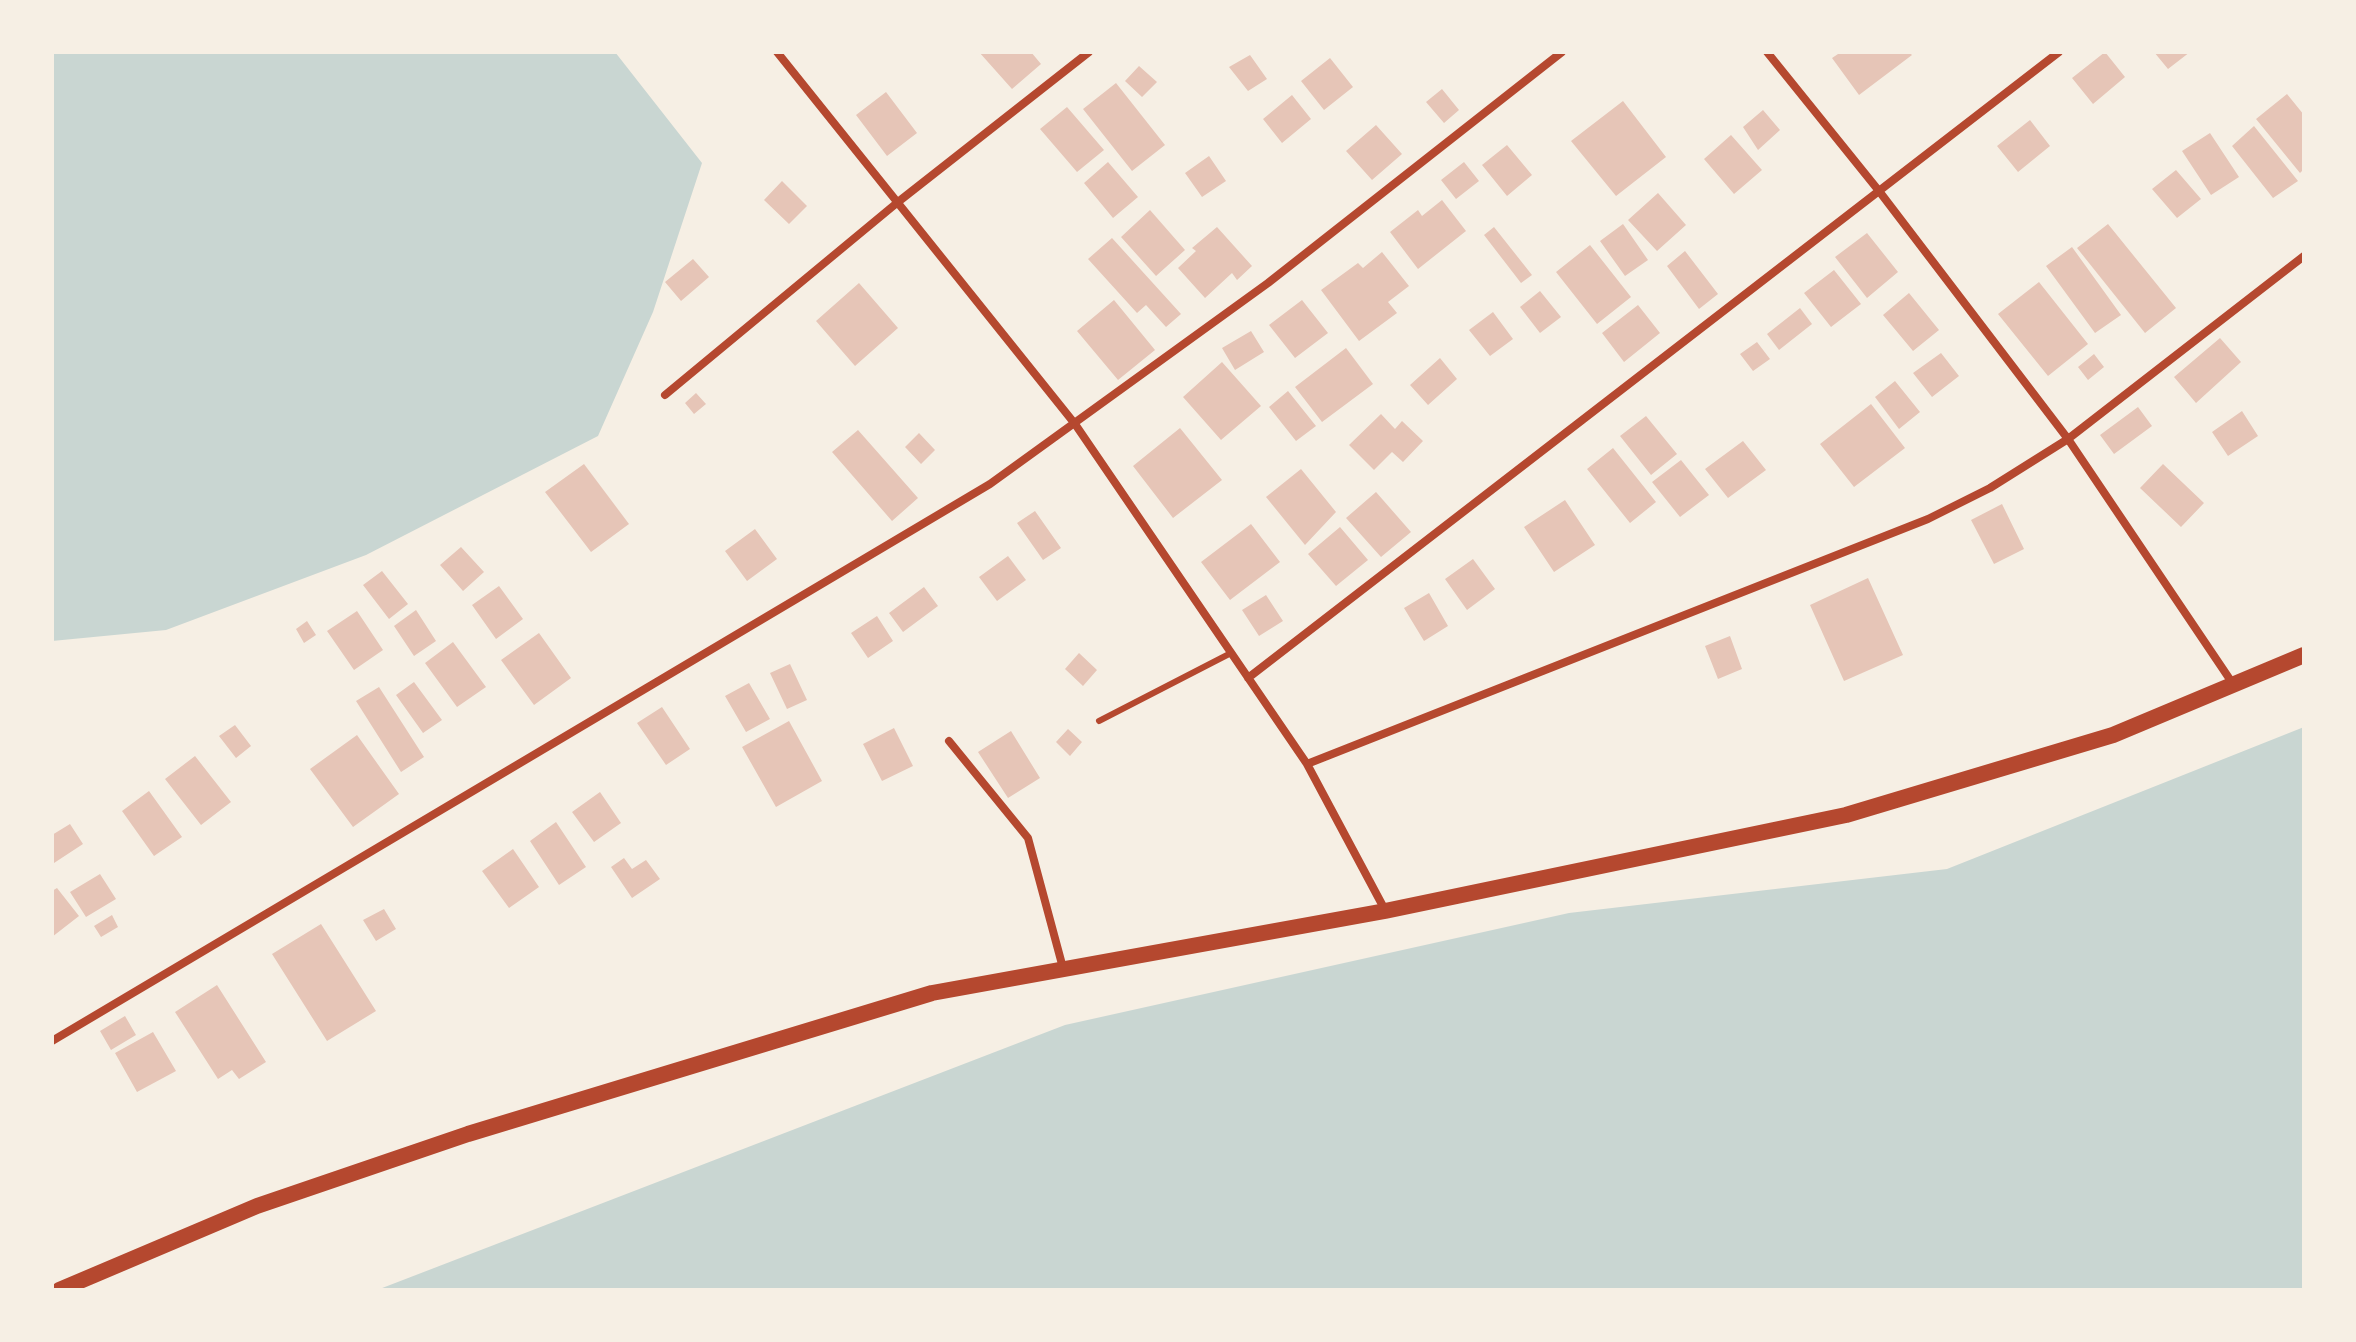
<!DOCTYPE html>
<style>
body{margin:0}
#map{position:relative;width:2356px;height:1342px;overflow:hidden;background:#f6efe4;font-family:"Source Serif 4",serif}
canvas{display:block}
.frame{position:absolute;inset:0;border:54px solid #f6efe4;pointer-events:none}
</style>
<div id="map">
<canvas width="2356" height="1342"></canvas>
<div class="frame"></div>
</div>
<script>
const ctx = document.querySelector('canvas').getContext('2d');
ctx.lineJoin = 'round';
function fillPath(path, color) { ctx.fillStyle = color; ctx.fill(path, 'evenodd'); }
const toPath = rows => new Path2D(rows.map(r => 'M' + r).join(''));
function trace(path, color, width, dash) { ctx.strokeStyle = color; ctx.lineWidth = width; ctx.lineCap = dash ? 'butt' : 'round'; ctx.setLineDash(dash || []); ctx.stroke(path); }
const water = toPath([
 [52,52,615,52,702,163,653,312,598,436,366,555,166,630,52,641],
 [2304,727,2304,1290,377,1290,1065,1025,1569,913,1947,869]
]);
const building = toPath([
 [979,52,1031,52,1041,64,1012,89],
 [1841,52,1909,52,1912,55,1859,95,1832,58],
 [2105,52,2125,77,2093,104,2072,78],
 [2154,52,2190,52,2168,69],
 [1250,55,1267,79,1248,91,1229,67],
 [1330,58,1353,87,1324,110,1301,81],
 [1139,66,1157,82,1142,97,1125,81],
 [1116,83,1165,145,1132,171,1083,109],
 [1442,89,1459,110,1444,123,1426,102],
 [886,92,917,133,887,156,856,115],
 [2287,94,2304,115,2304,169,2300,173,2256,119],
 [1292,95,1311,119,1282,143,1263,119],
 [1623,101,1666,157,1616,196,1571,141],
 [1067,107,1104,150,1077,172,1040,129],
 [1763,110,1780,130,1758,150,1743,127],
 [2030,120,2050,146,2018,172,1997,146],
 [1376,125,1402,154,1372,180,1346,151],
 [2254,126,2298,181,2273,198,2232,146],
 [2210,133,2239,177,2211,195,2182,151],
 [1731,135,1762,170,1734,194,1704,159],
 [1507,145,1532,175,1507,196,1482,165],
 [1209,156,1226,181,1202,197,1185,173],
 [1108,162,1138,197,1113,218,1084,183],
 [1464,162,1479,181,1456,199,1441,180],
 [2176,170,2201,199,2177,218,2152,189],
 [782,181,807,206,789,224,764,200],
 [1658,193,1686,225,1657,251,1628,220],
 [1442,200,1466,231,1418,269,1390,232,1418,210,1422,216],
 [1150,210,1185,250,1156,276,1121,237],
 [1623,224,1648,260,1625,276,1600,241],
 [2108,224,2176,308,2145,333,2077,248],
 [1217,227,1252,266,1237,280,1232,273,1205,298,1178,268,1196,251,1192,248],
 [1494,227,1532,275,1521,283,1484,235],
 [1867,233,1898,272,1867,298,1835,257],
 [1112,238,1181,314,1166,327,1146,305,1137,313,1088,259],
 [1590,245,1631,297,1597,324,1556,272],
 [2072,247,2121,315,2095,333,2046,266],
 [1685,251,1718,294,1699,309,1667,266],
 [1382,252,1409,286,1388,302,1397,313,1359,341,1321,290,1358,263,1363,268],
 [693,259,709,277,681,301,665,282],
 [1834,270,1861,304,1831,327,1804,293],
 [2039,282,2088,344,2048,376,1998,314],
 [859,283,898,328,855,366,816,321],
 [1540,291,1561,317,1540,333,1520,307],
 [1909,293,1939,330,1913,351,1883,315],
 [1114,300,1155,350,1118,380,1077,331],
 [1302,300,1328,333,1295,358,1269,325],
 [1638,305,1660,333,1624,362,1602,333],
 [1800,308,1812,324,1779,350,1767,334],
 [1493,312,1513,339,1490,356,1469,330],
 [1251,331,1264,352,1235,370,1222,348],
 [2220,338,2241,362,2196,403,2174,377],
 [1757,342,1770,359,1753,371,1740,354],
 [1346,348,1373,384,1322,422,1295,387],
 [1941,353,1959,376,1932,397,1913,373],
 [2094,354,2104,367,2088,380,2078,367],
 [1440,358,1457,379,1428,405,1410,385],
 [1222,362,1261,406,1221,440,1183,397],
 [1895,381,1920,412,1899,429,1875,397],
 [1288,391,1316,426,1296,441,1269,407],
 [696,393,706,404,694,414,685,403],
 [1871,404,1905,448,1854,487,1820,444],
 [2138,407,2152,426,2114,454,2100,435],
 [2242,411,2258,436,2228,456,2212,432],
 [1381,414,1395,429,1402,421,1423,441,1403,462,1392,452,1374,470,1349,445],
 [1646,416,1677,454,1651,475,1620,436],
 [1180,428,1222,480,1173,518,1133,466],
 [858,430,918,498,892,521,832,452],
 [919,433,935,450,921,464,905,447],
 [1743,441,1766,470,1728,498,1705,469],
 [1613,448,1656,502,1630,523,1587,469],
 [1681,460,1709,495,1680,517,1652,482],
 [584,464,629,524,591,552,545,492],
 [2163,464,2204,503,2181,527,2140,488],
 [1301,469,1336,512,1305,545,1266,497],
 [1376,492,1411,532,1381,557,1346,518],
 [1565,500,1595,545,1554,572,1524,527],
 [2002,504,2024,549,1994,564,1971,520],
 [1035,511,1061,548,1043,560,1017,523],
 [1251,524,1280,562,1230,600,1201,562],
 [1340,527,1368,560,1336,586,1308,554],
 [755,529,777,559,747,581,725,551],
 [461,547,484,572,463,591,440,565],
 [1008,556,1026,580,997,601,979,577],
 [1473,559,1495,589,1467,610,1445,579],
 [382,571,408,604,389,619,363,585],
 [1868,578,1903,655,1844,681,1810,605],
 [499,586,523,619,496,639,472,605],
 [924,587,938,606,903,632,889,613],
 [1429,593,1448,626,1424,641,1404,608],
 [1266,595,1283,621,1259,636,1242,610],
 [416,610,436,641,414,656,394,626],
 [357,611,383,650,354,670,327,631],
 [877,616,893,641,868,658,851,633],
 [307,621,316,635,304,643,296,629],
 [539,633,571,678,534,705,501,660],
 [1730,636,1742,669,1718,679,1705,646],
 [453,642,486,687,457,707,425,663],
 [1079,653,1097,670,1083,686,1065,669],
 [790,664,807,700,787,709,770,673],
 [414,682,442,720,423,733,396,695],
 [749,683,770,719,746,732,725,696],
 [379,687,424,757,401,772,356,701],
 [662,707,690,749,666,765,637,723],
 [789,721,822,781,776,807,742,747],
 [235,725,251,746,236,758,219,736],
 [894,728,913,766,882,781,863,744],
 [1068,729,1082,742,1070,756,1056,742],
 [1011,731,1040,778,1008,798,978,752],
 [357,735,399,794,353,827,310,769],
 [195,756,231,802,201,825,165,779],
 [149,791,182,837,154,856,122,811],
 [600,792,621,823,594,842,572,812],
 [556,822,586,867,559,885,530,841],
 [70,824,83,844,54,863,52,835],
 [513,849,539,887,509,908,482,871],
 [624,858,632,869,646,860,660,879,632,898,611,867],
 [100,874,116,899,86,917,70,892],
 [57,888,79,916,52,937,52,891],
 [384,909,396,929,376,941,363,920],
 [112,915,118,927,101,937,94,926],
 [321,924,376,1011,327,1041,272,954],
 [217,985,266,1062,239,1079,232,1070,218,1079,175,1012],
 [125,1016,136,1035,111,1050,100,1031],
 [153,1032,176,1071,137,1092,115,1053]
]);
const service = toPath([
 [1099,721,1231,653]
]);
const minor = toPath([
 [777,52,1075,424,1307,764,1385,910],
 [1767,52,1879,191,2068,439,2233,684],
 [665,395,898,202,1089,52],
 [1248,678,2059,52],
 [949,741,1028,838,1063,968],
 [1307,764,1928,519,1990,488,2068,439,2304,256],
 [52,1041,990,484,1268,283,1562,52]
]);
const secondary = toPath([
 [59,1290,257,1206,468,1134,932,993,1385,911,1846,815,2113,735,2304,655]
]);
fillPath(water, '#c9d6d2');
fillPath(building, '#e6c5b7');
trace(service, '#b5482f', 6);
trace(minor, '#b5482f', 8);
trace(secondary, '#b5482f', 16);
</script>
